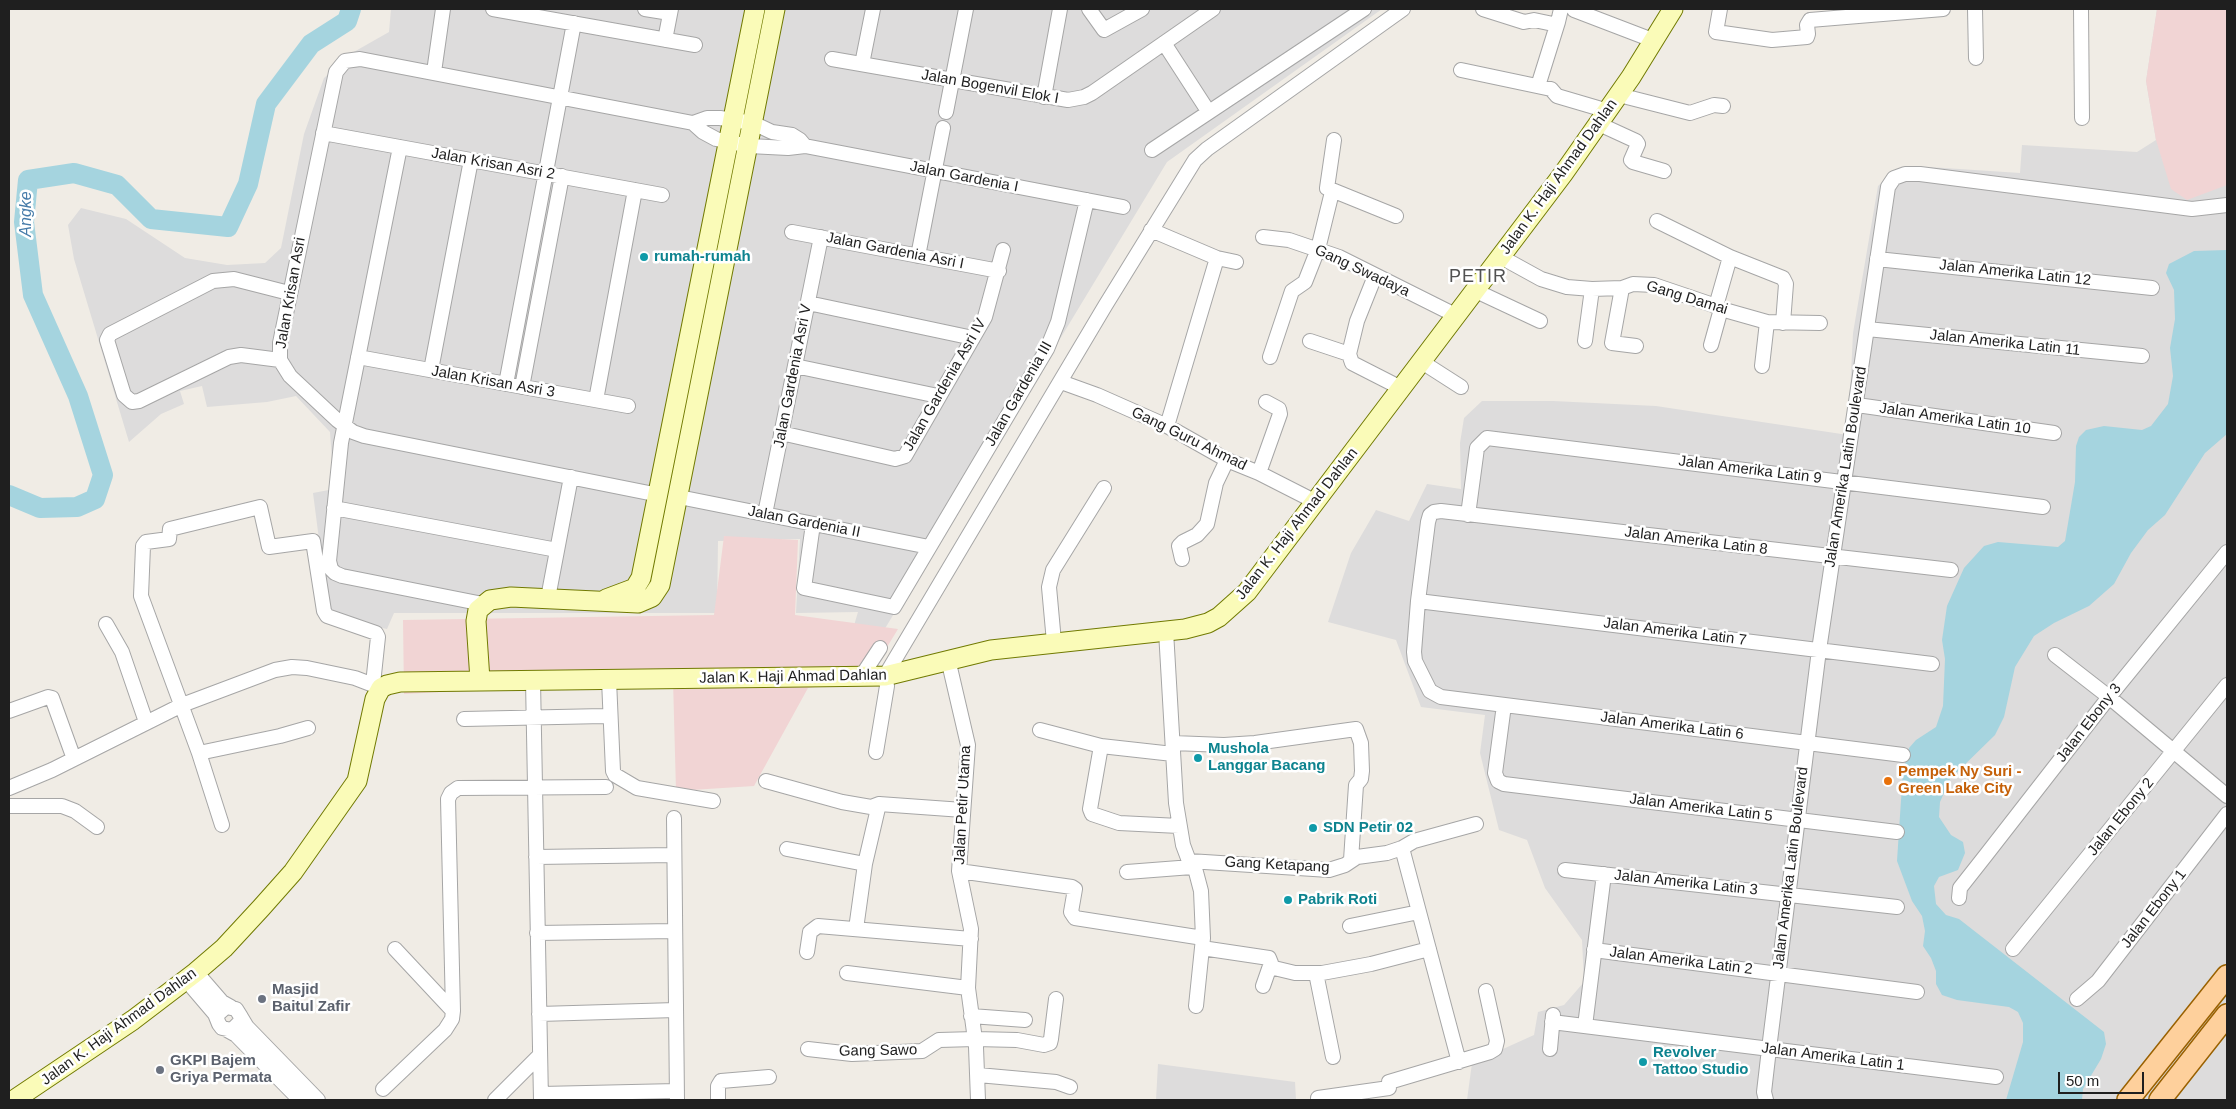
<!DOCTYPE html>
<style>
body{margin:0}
#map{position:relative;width:2236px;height:1109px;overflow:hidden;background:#f0ece5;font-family:Arial,sans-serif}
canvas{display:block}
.frame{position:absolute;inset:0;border:10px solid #1f1f1f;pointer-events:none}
.scale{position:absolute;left:2058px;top:1072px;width:86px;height:22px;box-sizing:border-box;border:2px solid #1f1f1f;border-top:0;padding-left:6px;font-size:15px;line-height:18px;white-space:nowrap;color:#1f1f1f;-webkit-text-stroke:4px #fff;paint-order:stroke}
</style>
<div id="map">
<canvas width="2236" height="1109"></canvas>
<div class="frame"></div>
<div class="scale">50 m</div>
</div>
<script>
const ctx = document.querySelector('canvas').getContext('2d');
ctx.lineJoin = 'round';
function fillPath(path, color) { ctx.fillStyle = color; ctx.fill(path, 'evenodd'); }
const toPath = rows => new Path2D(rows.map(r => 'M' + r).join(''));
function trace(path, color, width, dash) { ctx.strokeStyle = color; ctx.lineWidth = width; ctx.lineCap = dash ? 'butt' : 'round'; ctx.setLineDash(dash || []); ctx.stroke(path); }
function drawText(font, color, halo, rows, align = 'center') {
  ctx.font = font + ' Arial,sans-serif'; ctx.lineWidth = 5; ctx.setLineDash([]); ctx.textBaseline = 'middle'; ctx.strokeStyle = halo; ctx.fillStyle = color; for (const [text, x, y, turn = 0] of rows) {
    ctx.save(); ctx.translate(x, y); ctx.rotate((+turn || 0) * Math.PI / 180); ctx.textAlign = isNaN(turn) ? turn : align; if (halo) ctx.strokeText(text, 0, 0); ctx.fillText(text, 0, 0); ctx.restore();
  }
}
const residential = toPath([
 [391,9,1382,9,1167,162,872,650,850,639,858,612,796,613,800,539,718,541,717,613,394,613,387,629,329,617,313,493,334,489,330,432,296,396,267,402,207,407,202,386,180,391,184,404,161,414,129,442,74,259,68,225,81,208,126,219,185,258,227,265,265,263,281,248,304,134,324,78,352,53,389,32],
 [2157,9,2227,9,2227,1100,1467,1100,1472,1063,1534,1035,1538,1012,1564,1005,1584,982,1582,940,1545,888,1527,840,1499,830,1480,753,1485,715,1421,707,1396,640,1328,622,1351,553,1376,510,1409,521,1427,484,1461,489,1460,443,1464,418,1482,401,1553,401,1656,406,1848,435,1853,333,1878,186,1893,172,1929,167,2020,173,2022,145,2137,152,2156,140,2146,81],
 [1158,1064,1295,1082,1296,1100,1156,1100]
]);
const commercial = toPath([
 [2157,9,2227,9,2227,185,2187,200,2171,189,2156,140,2146,81],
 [724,536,798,540,795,615,898,629,867,680,808,688,754,786,676,791,673,680,404,694,403,620,714,615]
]);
const water = toPath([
 [2227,250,2227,434,2205,453,2165,515,2148,530,2131,553,2114,584,2089,606,2054,623,2034,636,2015,667,2004,717,1995,735,1950,779,1940,802,1939,817,1951,835,1963,842,1965,853,1958,870,1939,877,1934,886,1936,904,1946,915,1959,919,2104,1032,2106,1044,2101,1059,2083,1089,2082,1100,2006,1100,2023,1042,2023,1023,2018,1012,2009,1007,1957,1000,1942,995,1936,984,1936,971,1931,958,1923,946,1925,931,1922,916,1912,901,1897,861,1903,770,1909,748,1916,740,1936,727,1943,706,1945,659,1942,640,1947,606,1964,568,1984,546,1998,542,2058,547,2065,541,2075,482,2076,446,2079,437,2086,430,2104,426,2142,430,2151,426,2168,404,2173,376,2170,348,2175,319,2174,290,2166,273,2169,264,2194,251]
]);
const river = toPath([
 [9,495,40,508,77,507,95,499,103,475,78,396,33,295,24,222,28,180,74,173,117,185,151,219,228,227,248,184,266,104,311,44,347,21,351,9]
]);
const street = toPath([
 [493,9,695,45],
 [645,9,670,13],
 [1089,9,1104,30,1142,9],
 [1483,9,1524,22,1534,20,1553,24,1558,22,1561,9],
 [1720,9,1716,32,1772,40,1807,37,1808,34,1807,25,1810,20,1943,9],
 [1975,9,1976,58],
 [2081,9,2082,118],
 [1574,10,1655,41],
 [665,40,671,9],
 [1164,43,1208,111],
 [832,59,1068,100,1084,97,1092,93,1213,9],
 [862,64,873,9],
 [1461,70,1551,89,1557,96,1608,111],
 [434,72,443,9],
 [1538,86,1558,22],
 [1619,95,1690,113,1714,105,1723,106],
 [1044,97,1060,9],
 [946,112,966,9],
 [1599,124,1636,141,1638,144,1631,160,1633,162,1664,171],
 [323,133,662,195],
 [1334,140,1327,188,1396,216],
 [805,146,1123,207],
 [400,147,341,443,329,561,331,569,335,573,342,576,483,604],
 [1152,150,1364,9],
 [1657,221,1730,257,1716,306],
 [1151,230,1217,258,1236,262],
 [792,232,999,271],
 [1263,237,1289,240,1339,257,1457,316],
 [918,256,943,128],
 [1501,257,1541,279,1567,287,1592,289,1622,288,1633,284,1654,285,1716,306,1721,309,1767,322,1820,323],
 [1730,257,1783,278,1786,284,1783,323],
 [1877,259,2152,288],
 [1622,288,1612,343,1636,346],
 [1476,291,1540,321],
 [808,303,973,338],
 [1867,329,2142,356],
 [1310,341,1349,354,1352,363,1401,388],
 [1585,341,1592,289],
 [1711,345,1721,309],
 [1349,354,1357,321,1375,276],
 [358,357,628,406],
 [1270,357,1292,291,1305,282,1318,249,1332,192],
 [280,360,241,355,229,357,139,401,132,402,124,395,107,340,110,334,213,281,234,279,289,293],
 [1422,362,1461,387],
 [795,366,938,396],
 [1762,366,1767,322],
 [431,370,471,160],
 [1061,382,1097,395,1167,426,1227,460,1259,473,1314,501],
 [506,384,574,23],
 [522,387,562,176],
 [596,400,635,190],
 [1857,405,2054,433],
 [1167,426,1217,258],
 [781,433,895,459,905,456,985,317,1003,250],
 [1259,473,1280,414,1279,409,1266,402],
 [659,495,364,436,353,432,337,420,290,376,280,360,280,343,336,72,345,61,360,59,693,123,703,132,716,139,749,146,788,148,805,146,800,140,792,135,772,132,753,123,720,118,707,118,693,123],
 [679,497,929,547],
 [334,508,557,550],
 [765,514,821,237],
 [1468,515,1477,448,1487,438,2043,507],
 [813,524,804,588,894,607,1047,349,1058,322,1087,200],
 [1182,559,1179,546,1183,542,1197,535,1207,524,1216,483,1227,460],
 [548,598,571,477],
 [1418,601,1932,664],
 [106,624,122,652,146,722],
 [1166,631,1176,803,1183,845,1189,861,1329,870,1345,865,1357,857,1387,853,1402,848,1414,841,1476,824],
 [1054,642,1049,587,1053,570,1104,488],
 [2055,655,2109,697,2227,796],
 [948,659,968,745,959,871,971,929,968,988,976,1047,978,1100],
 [861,677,880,648],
 [609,680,613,771,615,775,637,788,713,801],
 [533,681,541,1100],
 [1504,705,1495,773,1498,781,1504,784,1897,832],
 [9,711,48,697,52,698,74,759],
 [464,719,604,716],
 [1040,730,1101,746,1173,754],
 [1173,743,1224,745,1255,743,1356,729,1361,743,1362,771,1361,779,1356,785,1351,860],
 [1101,746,1090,809,1092,814,1119,823,1179,826],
 [876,752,887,686,885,676,1105,306,1195,160,1207,149,1403,9],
 [199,753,280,736,308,728],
 [1903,755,1441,697,1430,691,1415,661,1414,652,1418,601,1428,522,1430,515,1434,512,1441,511,1951,570],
 [766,781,842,802,871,807,879,804,963,810],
 [9,788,52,770,182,705,275,670,292,667,307,668,355,678,381,688],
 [9,806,62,806,75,811,97,827],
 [674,818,677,1100],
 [222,825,199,753,141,596,143,546,146,542,169,539,170,529,260,507,269,547,313,541,324,611,327,616,376,633,378,637,373,684],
 [1402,848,1459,1062],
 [787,849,865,864],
 [536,857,674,855],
 [1189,861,1196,872,1201,891,1203,938,1196,1006],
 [1565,870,1897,907],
 [959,871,1072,887,1075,889,1071,912,1075,918,1203,938],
 [1127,872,1192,867],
 [1959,898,1960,888,1986,855,2109,697,2227,552],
 [1350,926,1419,912],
 [856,929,865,864,879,804],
 [537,933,675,931],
 [1202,948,1269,958,1271,963,1263,986],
 [395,949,453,1011],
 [2013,949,2227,685],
 [1594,950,1917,992],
 [807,952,810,932,818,926,971,939],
 [1270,967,1295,973,1322,973,1371,964,1429,949],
 [196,972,222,1002,231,1007],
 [847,973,968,988],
 [1316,973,1333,1057],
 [186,980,215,1014,219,1024,222,1028,232,1030,240,1022,241,1017,236,1009,226,1007,218,1014,217,1019],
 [2077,999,2098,981,2227,814],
 [539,1014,676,1010],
 [971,1016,1025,1020],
 [241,1017,247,1027,318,1100],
 [1552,1022,1996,1077],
 [1585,1026,1604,874],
 [227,1030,236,1035,300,1100],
 [808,1049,852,1054,922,1051,939,1040,975,1039,1017,1040,1044,1045,1050,1043,1051,1039,1056,999],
 [1550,1049,1553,1015],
 [978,1075,1056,1082,1070,1087],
 [383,1089,445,1030,452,1019,453,1011,448,799,451,793,458,788,606,787],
 [541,1094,677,1091],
 [1318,1098,1389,1088,1389,1082,1490,1052,1495,1049,1497,1041,1486,991],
 [495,1100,539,1056],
 [718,1100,718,1086,721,1081,769,1077],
 [1766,1100,1764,1092,1769,1049,1819,650,1888,187,1894,178,1905,174,1920,174,2192,209,2227,205]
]);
const secondary = toPath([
 [606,599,630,590,635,588,641,578,755,9],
 [480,680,476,621,478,610,490,600,511,597,638,603,652,597,660,585,775,9],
 [14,1100,133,1020,196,972,224,948,261,908,293,872,357,781,375,699,381,688,387,685,400,682,885,676,991,650,1185,629,1208,623,1219,617,1247,592,1563,174,1631,77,1673,9]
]);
const primary = toPath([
 [2128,1100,2227,976],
 [2160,1100,2227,1015]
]);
const markers = [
 [644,257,5,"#0f9aa8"],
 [1198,758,5,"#0f9aa8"],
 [1888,781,5,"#e8710a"],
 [1313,828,5,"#0f9aa8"],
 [1288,900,5,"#0f9aa8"],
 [262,999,5,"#6b7280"],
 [1643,1062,5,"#0f9aa8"],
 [160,1070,5,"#6b7280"]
];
const streetNames = [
 ["Jalan Bogenvil Elok I",990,87,10],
 ["Jalan Krisan Asri 2",493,164,10],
 ["Jalan Gardenia I",964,177,11],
 ["Jalan K. Haji Ahmad Dahlan",1559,177,-54],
 ["Jalan Gardenia Asri I",895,251,11],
 ["Gang Swadaya",1362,271,25],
 ["Jalan Amerika Latin 12",2015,273,6],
 ["Jalan Krisan Asri",291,293,-80],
 ["Gang Damai",1687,298,17],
 ["Jalan Amerika Latin 11",2005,343,6],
 ["Jalan Gardenia Asri V",793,376,-79],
 ["Jalan Krisan Asri 3",493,382,10],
 ["Jalan Gardenia Asri IV",945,385,-60],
 ["Jalan Gardenia III",1019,394,-60],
 ["Jalan Amerika Latin 10",1955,419,8],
 ["Gang Guru Ahmad",1189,439,26],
 ["Jalan Amerika Latin Boulevard",1846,467,-81],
 ["Jalan Amerika Latin 9",1750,470,7],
 ["Jalan Gardenia II",804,522,11],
 ["Jalan K. Haji Ahmad Dahlan",1297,524,-52],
 ["Jalan Amerika Latin 8",1696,541,7],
 ["Jalan Amerika Latin 7",1675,632,7],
 ["Jalan K. Haji Ahmad Dahlan",793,677,-1],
 ["Jalan Ebony 3",2089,723,-52],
 ["Jalan Amerika Latin 6",1672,726,7],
 ["Jalan Petir Utama",963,805,-87],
 ["Jalan Amerika Latin 5",1701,808,7],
 ["Jalan Ebony 2",2121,817,-51],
 ["Gang Ketapang",1277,865,3],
 ["Jalan Amerika Latin Boulevard",1791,868,-83],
 ["Jalan Amerika Latin 3",1686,883,6],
 ["Jalan Ebony 1",2154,909,-52],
 ["Jalan Amerika Latin 2",1681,961,7],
 ["Jalan K. Haji Ahmad Dahlan",119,1027,-36],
 ["Gang Sawo",878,1051,-1],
 ["Jalan Amerika Latin 1",1833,1057,7]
];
const cultureNames = [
 ["rumah-rumah",654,257],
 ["Mushola",1208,749],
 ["Langgar Bacang",1208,766],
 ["SDN Petir 02",1323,828],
 ["Pabrik Roti",1298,900],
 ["Revolver",1653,1053],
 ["Tattoo Studio",1653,1070]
];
const foodNames = [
 ["Pempek Ny Suri -",1898,772],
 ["Green Lake City",1898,789]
];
const worshipNames = [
 ["Masjid",272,990],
 ["Baitul Zafir",272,1007],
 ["GKPI Bajem",170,1061],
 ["Griya Permata",170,1078]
];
const waterNames = [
 ["Angke",27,214,-90]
];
const quarterNames = [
 ["PETIR",1478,277]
];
fillPath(residential, '#dddcdc');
fillPath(commercial, '#f1d4d4');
fillPath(water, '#a5d4df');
trace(river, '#a5d4df', 20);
trace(street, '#a6a6a6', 16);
trace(secondary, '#717a02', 21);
trace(primary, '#9a6100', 24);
trace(street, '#fff', 14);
trace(secondary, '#fafbb8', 19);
trace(primary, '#fed09c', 21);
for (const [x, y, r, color] of markers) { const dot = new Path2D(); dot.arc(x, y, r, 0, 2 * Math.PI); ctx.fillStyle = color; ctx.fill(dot); trace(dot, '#fff', 2); }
drawText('15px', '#1f1f1f', '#fff', streetNames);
drawText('bold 15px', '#0d838f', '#fff', cultureNames, 'left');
drawText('bold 15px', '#c56008', '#fff', foodNames, 'left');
drawText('bold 15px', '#5b616d', '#fff', worshipNames, 'left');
drawText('italic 16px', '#467ba9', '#fff', waterNames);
ctx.letterSpacing = '1px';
drawText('18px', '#525252', '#fff', quarterNames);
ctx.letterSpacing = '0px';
</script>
